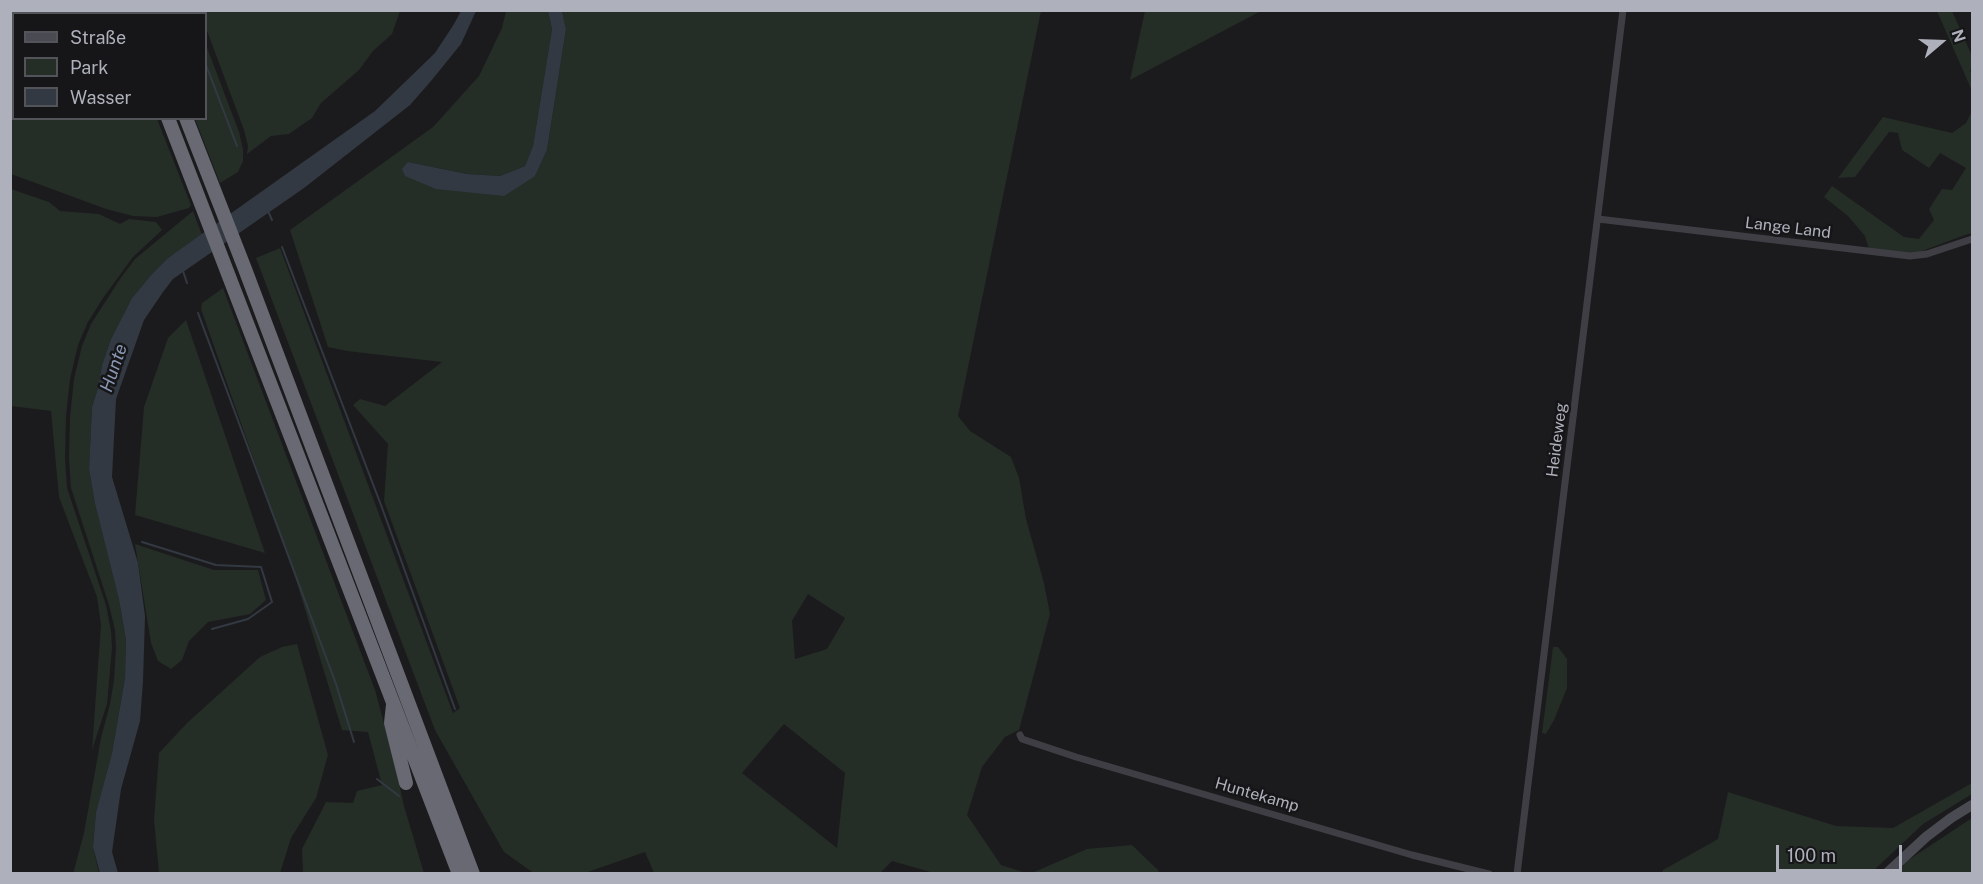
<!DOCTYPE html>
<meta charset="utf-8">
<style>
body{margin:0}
#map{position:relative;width:1983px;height:884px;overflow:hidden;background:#1b1b1d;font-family:"Public Sans",sans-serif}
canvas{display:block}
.frame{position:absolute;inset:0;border:12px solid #aeb0bb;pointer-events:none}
.legend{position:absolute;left:12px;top:12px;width:195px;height:108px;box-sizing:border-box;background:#161618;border:2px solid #535459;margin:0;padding:8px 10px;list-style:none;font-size:18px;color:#aeb0bb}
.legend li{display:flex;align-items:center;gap:12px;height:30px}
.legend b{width:30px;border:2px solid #535459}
.north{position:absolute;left:1911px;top:12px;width:60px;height:60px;-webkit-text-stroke:4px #161618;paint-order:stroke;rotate:71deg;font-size:16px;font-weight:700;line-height:24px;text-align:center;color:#aeb0bb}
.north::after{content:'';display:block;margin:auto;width:21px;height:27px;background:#aeb0bb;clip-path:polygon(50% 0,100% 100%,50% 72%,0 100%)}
.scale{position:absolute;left:1776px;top:845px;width:126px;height:27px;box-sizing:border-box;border:3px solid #aeb0bb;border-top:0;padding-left:8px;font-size:18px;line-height:21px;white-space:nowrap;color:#aeb0bb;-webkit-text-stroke:4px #161618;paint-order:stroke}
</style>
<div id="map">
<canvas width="1983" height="884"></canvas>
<div class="frame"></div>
<ul class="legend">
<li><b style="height:8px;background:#4a4b52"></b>Straße</li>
<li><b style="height:16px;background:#252d27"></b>Park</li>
<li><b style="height:16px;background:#333942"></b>Wasser</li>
</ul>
<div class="north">N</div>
<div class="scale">100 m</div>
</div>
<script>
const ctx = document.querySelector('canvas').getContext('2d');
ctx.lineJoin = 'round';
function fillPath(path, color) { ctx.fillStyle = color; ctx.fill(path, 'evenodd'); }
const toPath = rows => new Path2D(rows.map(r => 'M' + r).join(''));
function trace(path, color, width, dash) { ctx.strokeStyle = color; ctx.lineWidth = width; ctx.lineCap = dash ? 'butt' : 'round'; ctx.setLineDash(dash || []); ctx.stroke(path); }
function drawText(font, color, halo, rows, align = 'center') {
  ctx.font = font + ' "Public Sans",sans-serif'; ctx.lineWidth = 5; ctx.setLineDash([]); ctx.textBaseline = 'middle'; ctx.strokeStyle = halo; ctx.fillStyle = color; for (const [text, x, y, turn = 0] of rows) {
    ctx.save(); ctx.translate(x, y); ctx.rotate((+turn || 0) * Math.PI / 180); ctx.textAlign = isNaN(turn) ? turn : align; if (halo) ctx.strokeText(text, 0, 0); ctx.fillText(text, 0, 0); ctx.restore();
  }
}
const green = toPath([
 [10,11,115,11,116,13,14,14,14,118,157,119,191,205,189,208,157,217,133,216,106,209,11,174],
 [199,11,400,11,392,34,373,51,359,70,321,103,312,118,289,134,271,136,247,154,248,146,244,130,206,28,206,14,200,13],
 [506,11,548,11,552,29,533,146,525,166,500,176,467,174,408,162,405,176,535,176,547,150,566,29,562,11,1041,11,958,416,970,431,1011,457,1019,478,1026,519,1044,583,1050,614,1019,730,1005,737,982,767,967,815,1001,865,1026,873,934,873,892,861,880,873,654,873,645,852,585,873,535,874,504,852,435,730,256,258,280,248,453,713,460,708,384,501,388,444,353,405,360,399,385,406,442,362,347,351,328,347,290,230,433,127,479,76,502,28],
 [808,594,845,618,827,649,795,659,792,621],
 [784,724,845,773,837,848,742,773],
 [1145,11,1145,10,1261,11,1130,80],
 [1937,11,1952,11,1972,56,1972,65,1970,71,1972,76,1972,91],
 [206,45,239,132,243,150,243,161,238,172,220,183,195,119,206,118],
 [1972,111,1972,233,1962,236,1914,254,1869,249,1865,236,1848,216,1824,197,1832,186,1904,237,1919,239,1934,220,1929,209,1942,189,1952,190,1966,168,1940,153,1929,168,1902,150,1898,133,1889,132,1855,177,1838,178,1883,117,1952,133,1966,123],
 [11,189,49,202,60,211,99,214,120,224,129,219,156,222,162,230,133,257,103,298,88,322,78,345,70,379,66,416,65,459,67,488,106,605,111,631,112,648,107,704,92,750,101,625,97,597,59,497,51,411,11,406],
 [193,211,202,235,168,258,152,274,132,298,111,339,102,365,98,388,92,407,89,469,95,504,119,600,126,640,125,678,112,753,96,812,93,847,99,873,73,874,84,833,101,738,110,704,114,680,116,648,115,630,109,605,71,488,69,459,70,417,74,379,82,346,91,324,120,279,135,259],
 [223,288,375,690,394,760,404,806,424,873,303,873,302,849,326,802,353,803,357,791,382,785,368,732,342,730,297,583,201,309,202,303],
 [186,320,265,553,135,515,144,407,168,338],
 [135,544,214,570,258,570,266,600,250,614,208,622,189,641,182,660,171,669,158,661,151,643],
 [297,644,328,755,316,798,291,838,280,873,159,873,154,820,159,753,187,723,260,657,282,647],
 [1553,647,1558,647,1567,659,1567,688,1554,720,1546,734,1542,733],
 [1972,783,1972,794,1923,824,1871,873,1662,873,1663,870,1718,839,1728,792,1836,826,1893,828],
 [1972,818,1972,873,1895,874,1907,861],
 [1132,845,1158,870,1159,873,1032,873,1087,849]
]);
const water = toPath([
 [461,11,476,11,461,44,431,81,410,105,304,188,173,279,163,292,144,320,116,399,112,477,138,563,145,616,143,681,140,721,121,789,112,852,118,873,100,873,93,847,96,812,112,753,125,678,126,640,119,600,95,504,89,469,92,407,98,388,102,365,111,339,132,298,152,274,168,258,375,111,435,53,454,24],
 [548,11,562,11,566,29,547,150,535,176,504,196,436,189,405,176,402,169,408,162,467,174,500,176,525,166,533,146,552,29]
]);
const stream = toPath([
 [184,10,185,14],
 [206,65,237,146],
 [268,211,272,220],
 [282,247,381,505,455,709],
 [183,271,187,283],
 [198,313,336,684,354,742],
 [142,542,216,565,261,567,272,602,248,619,212,629],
 [377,779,399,796]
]);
const minor = toPath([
 [1598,219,1910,256,1927,254,1972,239],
 [1020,735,1022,739,1076,757,1412,855,1489,874],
 [1517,874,1623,10]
]);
const secondary = toPath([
 [1886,874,1926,837,1951,818,1972,805]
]);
const motorway = toPath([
 [126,10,127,14],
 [143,10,144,14],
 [168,118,459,874],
 [186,118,245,269,473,874],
 [393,705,391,723,406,783]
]);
const streetNames = [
 ["Lange Land",1788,228,7],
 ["Heideweg",1557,440,-83],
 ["Huntekamp",1257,795,16]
];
const waterNames = [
 ["Hunte",114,368,-71]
];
fillPath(green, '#252d27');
fillPath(water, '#333942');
trace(stream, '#333942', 2);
trace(minor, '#3e3e44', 7);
trace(secondary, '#4a4b52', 10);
trace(motorway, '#686972', 14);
drawText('16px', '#aeb0bb', '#161618', streetNames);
drawText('italic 18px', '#8997b3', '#161618', waterNames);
</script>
